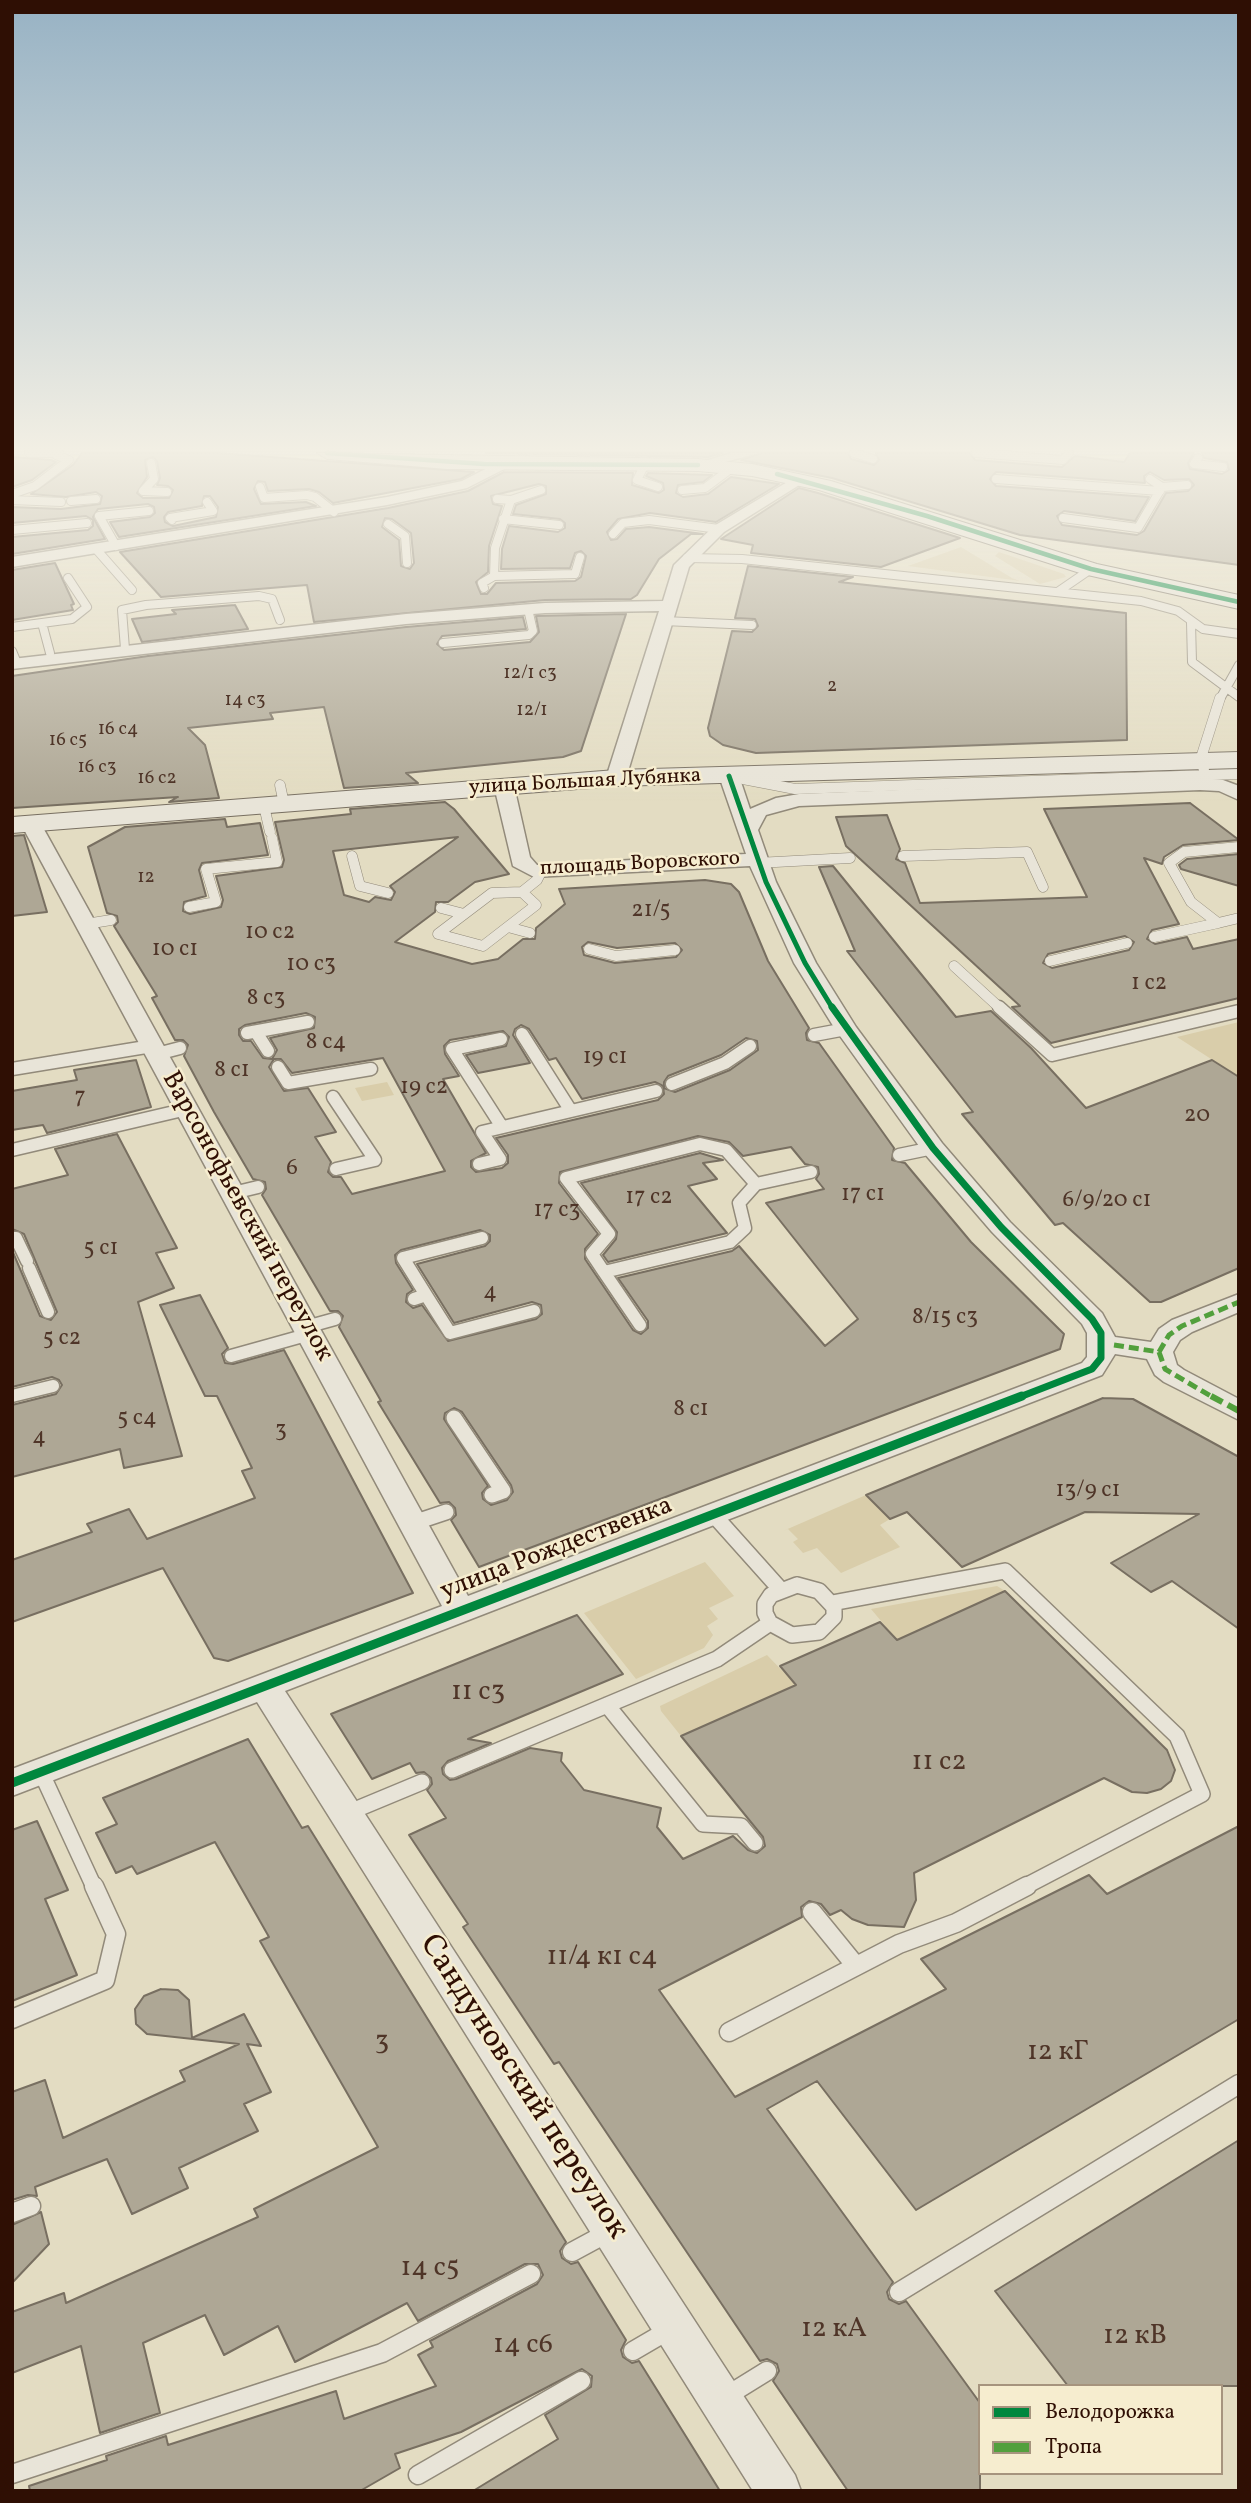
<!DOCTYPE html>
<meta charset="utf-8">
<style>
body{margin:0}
#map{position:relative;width:1251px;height:2503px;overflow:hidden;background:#e3dcc2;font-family:Vollkorn,serif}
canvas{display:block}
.frame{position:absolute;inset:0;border:14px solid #2f0f04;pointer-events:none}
.legend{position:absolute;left:978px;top:2384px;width:245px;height:91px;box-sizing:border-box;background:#f6edcf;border:2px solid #a6947e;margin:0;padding:9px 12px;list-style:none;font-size:21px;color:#2f0f04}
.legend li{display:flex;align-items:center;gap:14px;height:35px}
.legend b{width:35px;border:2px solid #a6947e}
</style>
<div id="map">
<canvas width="1251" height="2503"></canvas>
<div class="frame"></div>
<ul class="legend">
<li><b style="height:9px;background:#00873e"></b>Велодорожка</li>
<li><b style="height:9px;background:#52a03d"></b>Тропа</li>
</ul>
</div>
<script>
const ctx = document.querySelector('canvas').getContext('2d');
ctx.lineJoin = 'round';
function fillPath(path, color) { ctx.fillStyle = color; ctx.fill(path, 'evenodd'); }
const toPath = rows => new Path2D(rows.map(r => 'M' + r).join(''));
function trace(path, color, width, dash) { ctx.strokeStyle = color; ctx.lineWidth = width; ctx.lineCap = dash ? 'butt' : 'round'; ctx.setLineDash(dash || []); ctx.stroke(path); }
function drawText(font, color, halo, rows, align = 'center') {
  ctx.font = font + ' Vollkorn,serif'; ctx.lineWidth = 5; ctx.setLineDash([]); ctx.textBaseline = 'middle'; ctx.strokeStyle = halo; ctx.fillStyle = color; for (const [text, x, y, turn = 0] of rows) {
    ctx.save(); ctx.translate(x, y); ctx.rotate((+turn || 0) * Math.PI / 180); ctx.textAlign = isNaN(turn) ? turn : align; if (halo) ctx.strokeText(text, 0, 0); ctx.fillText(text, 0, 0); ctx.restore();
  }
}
const green = toPath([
 [961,547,1012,578,1020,581,908,566],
 [999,552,1064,574,1066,577,1040,584,995,556],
 [1239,1022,1239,1077,1177,1037],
 [387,1082,394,1095,362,1101,355,1088],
 [866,1495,890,1519,880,1525,900,1547,841,1573,817,1548,803,1553,793,1542,798,1539,788,1529,783,1531],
 [705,1562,734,1596,709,1608,718,1619,707,1626,713,1635,704,1648,636,1679,584,1613],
 [997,1586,1005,1591,897,1640,871,1609],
 [767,1655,796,1685,681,1736,661,1711,660,1706]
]);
const building = toPath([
 [82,453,217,453,474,472,461,479,333,503,319,492,309,489,268,491,265,482,258,481,254,489,261,504,306,502,316,506,119,537,110,522,150,517,155,513,154,507,148,504,98,509,93,517,105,539,12,554,12,537,88,530,93,526,93,520,86,516,12,523,12,507,61,509,100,504,102,496,96,492,66,497,31,494,73,465,82,453],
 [153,457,157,461,160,478,157,485,168,486,173,490,169,498,143,498,137,493,147,477,145,460,153,457],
 [204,496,210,496,218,507,216,517,173,526,165,522,164,517,168,512,202,506,204,496],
 [486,453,723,453,708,457,486,453],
 [762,453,848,453,851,459,874,465,879,460,876,453,970,453,975,460,1062,467,1075,456,1124,462,1130,453,1194,453,1188,463,1190,469,1222,474,1229,470,1227,462,1204,458,1202,453,1239,453,1239,565,1020,535,832,478,741,460,762,453],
 [996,472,1145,483,1144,476,1150,472,1164,480,1189,479,1194,485,1188,491,1166,493,1144,531,1137,535,1062,525,1057,516,1064,511,1135,521,1149,497,996,486,990,479,996,472],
 [12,457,51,460,56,462,32,480,12,487,12,457],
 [504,472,633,473,632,485,659,493,664,490,663,483,646,476,648,473,712,475,703,482,678,485,676,493,683,497,708,494,731,477,779,484,716,522,650,513,618,519,607,532,611,540,617,539,626,529,649,527,703,534,691,534,659,559,637,595,631,599,545,600,314,622,307,585,161,597,120,552,388,508,468,491,504,472],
 [539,484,546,486,546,494,516,505,513,514,560,519,565,523,565,528,558,532,509,526,502,549,501,569,570,568,575,553,581,551,586,556,581,577,575,581,496,583,487,594,481,594,476,582,488,572,489,546,502,506,493,504,491,496,539,484],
 [385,518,392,519,411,533,414,563,410,569,401,566,399,540,382,527,385,518],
 [799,488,818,493,960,538,881,567,751,553,753,545,721,539,799,488],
 [55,563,74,604,71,605,73,610,12,620,12,570,55,563],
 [748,566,853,577,839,582,1126,613,1127,740,756,753,723,745,710,736,708,728,732,631,752,632,758,626,755,619,735,618,748,566],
 [235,605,248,629,142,642,132,619,176,614,172,610,235,605],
 [626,614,581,751,563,757,406,773,418,783,344,788,324,707,270,713,273,719,188,728,205,745,219,798,169,802,178,797,12,808,12,676,148,656,406,627,523,617,526,629,442,636,437,644,444,650,530,642,539,632,536,616,626,614],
 [445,802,454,809,509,874,475,882,448,902,436,902,435,912,395,942,472,964,498,959,523,939,535,939,536,928,565,904,559,889,705,880,731,884,739,892,768,961,809,1028,806,1033,807,1040,819,1043,894,1148,892,1160,905,1163,971,1242,1064,1334,1060,1349,479,1567,451,1520,456,1515,455,1508,449,1502,440,1503,378,1402,381,1401,339,1327,343,1316,338,1311,330,1311,262,1195,266,1189,265,1182,253,1179,214,1112,184,1056,188,1045,183,1040,175,1040,152,998,157,996,114,926,118,922,117,916,107,913,88,847,125,827,225,819,227,827,260,823,268,855,202,863,199,870,206,896,184,902,183,911,190,914,221,907,223,900,216,876,282,867,284,860,275,822,351,814,350,809,445,802],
 [458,837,390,886,395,892,391,900,375,897,369,902,344,895,333,851,458,837],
 [588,942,617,948,675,943,682,950,676,957,615,963,584,955,582,947,588,942],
 [306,1013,315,1017,314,1028,270,1038,277,1050,272,1059,263,1058,251,1041,243,1041,239,1035,239,1029,245,1025,306,1013],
 [521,1025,529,1029,549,1060,556,1058,582,1099,655,1082,663,1086,664,1094,658,1100,496,1138,508,1155,508,1163,502,1168,476,1172,471,1167,471,1161,486,1153,443,1079,459,1076,445,1054,444,1046,450,1040,503,1031,509,1037,506,1046,466,1055,478,1073,530,1063,513,1035,515,1029,521,1025],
 [746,1038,757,1041,758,1050,730,1070,675,1092,664,1088,664,1082,668,1076,721,1055,746,1038],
 [383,1058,445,1171,352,1194,341,1177,333,1177,328,1172,331,1162,315,1137,336,1132,308,1088,284,1091,269,1067,274,1059,281,1059,292,1073,383,1058],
 [698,1136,729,1142,743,1156,791,1147,805,1164,818,1167,819,1174,816,1179,824,1189,766,1203,858,1319,825,1346,739,1246,732,1251,618,1278,648,1321,648,1328,641,1334,633,1330,585,1259,585,1249,598,1234,559,1183,560,1172,698,1136],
 [480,1230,490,1235,490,1241,485,1246,417,1264,454,1323,532,1302,541,1305,542,1314,536,1319,448,1341,422,1305,413,1308,406,1302,407,1294,413,1290,396,1263,395,1255,401,1250,480,1230],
 [454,1408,462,1412,511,1485,513,1492,507,1500,491,1505,483,1499,482,1493,488,1486,444,1419,445,1413,454,1408],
 [1190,803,1239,840,1183,845,1164,857,1162,864,1144,858,1179,924,1152,930,1147,939,1155,944,1187,937,1193,949,1239,939,1239,998,1051,1043,1012,1007,1020,1006,846,846,836,817,887,815,900,849,896,859,905,863,920,903,1087,897,1044,809,1190,803],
 [1125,936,1134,942,1129,950,1052,968,1043,963,1048,954,1125,936],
 [24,835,47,912,12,916,12,836,24,835],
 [1239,854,1239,886,1181,869,1179,865,1187,859,1239,854],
 [833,866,956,1017,991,1011,1031,1048,1086,1108,1212,1060,1239,1077,1239,1268,1161,1302,1150,1302,1063,1223,1055,1225,962,1114,973,1112,847,951,855,951,819,867,833,866],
 [136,1060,151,1107,47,1133,43,1125,12,1130,12,1091,77,1080,74,1070,136,1060],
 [117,1134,177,1248,156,1253,174,1288,138,1302,182,1456,124,1468,120,1449,12,1477,12,1405,56,1394,62,1385,59,1380,52,1377,12,1387,12,1250,40,1316,51,1320,57,1312,24,1234,12,1229,12,1189,68,1175,55,1149,117,1134],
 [700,1153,723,1160,703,1163,717,1179,688,1186,727,1233,608,1262,603,1255,616,1239,617,1232,581,1183,700,1153],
 [200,1295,228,1348,222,1354,225,1363,233,1364,284,1350,413,1593,228,1661,214,1658,163,1568,12,1622,12,1560,92,1532,87,1524,129,1509,147,1539,255,1498,242,1471,252,1468,217,1396,205,1396,160,1305,200,1295],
 [1103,1398,1133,1399,1239,1457,1239,1629,1172,1581,1151,1592,1111,1563,1199,1514,1085,1512,962,1567,907,1512,890,1519,866,1495,1103,1398],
 [1005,1591,1167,1750,1175,1770,1171,1781,1161,1789,1147,1793,1132,1792,1104,1778,914,1873,916,1900,904,1927,868,1925,852,1919,841,1910,830,1915,821,1904,809,1901,801,1907,802,1917,659,1990,735,2097,946,1989,921,1959,1089,1875,1107,1894,1239,1826,1239,2019,916,2210,817,2081,767,2109,893,2282,887,2292,889,2299,899,2304,906,2301,980,2403,980,2491,848,2491,773,2381,779,2371,777,2364,767,2359,760,2361,559,2062,554,2064,463,1927,468,1924,409,1835,446,1818,427,1790,432,1784,431,1778,424,1772,416,1773,410,1763,372,1779,331,1714,577,1615,623,1674,468,1739,491,1743,448,1761,442,1768,443,1774,450,1780,456,1779,530,1748,562,1753,561,1761,584,1790,661,1808,657,1827,683,1859,733,1836,748,1850,757,1853,765,1846,763,1837,681,1736,796,1685,780,1666,880,1622,897,1640,1005,1591],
 [248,1739,302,1828,308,1826,566,2242,560,2251,562,2258,571,2264,578,2262,626,2340,621,2350,623,2357,632,2363,639,2361,720,2491,473,2491,558,2439,545,2415,591,2387,592,2376,582,2369,461,2432,395,2454,400,2468,360,2491,30,2491,29,2486,107,2460,106,2456,166,2436,168,2445,336,2391,344,2419,436,2386,418,2355,433,2347,430,2341,537,2284,543,2275,538,2264,525,2264,418,2321,407,2303,295,2362,278,2326,224,2355,205,2315,143,2343,160,2413,100,2433,81,2346,12,2373,12,2312,64,2293,66,2303,258,2217,254,2209,378,2147,260,1941,269,1937,215,1842,137,1874,132,1866,116,1873,96,1833,117,1824,103,1798,248,1739],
 [37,1821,68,1890,45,1899,77,1975,12,2001,12,1830,37,1821],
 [161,1989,178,1990,189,2000,192,2038,244,2014,261,2046,247,2044,271,2092,244,2104,258,2131,179,2168,188,2188,132,2214,107,2159,35,2187,37,2196,28,2195,12,2200,12,2092,45,2080,63,2138,185,2081,180,2071,239,2044,147,2034,136,2024,135,2009,144,1996,161,1989],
 [1239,2140,1239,2386,1068,2386,995,2291,1239,2140],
 [41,2212,49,2244,12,2283,12,2225,41,2212]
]);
const laneFar4 = toPath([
 [29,453,59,453],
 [854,453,873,459],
 [976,453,1063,460,1069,453],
 [1198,458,1194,464,1223,467],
 [151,463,154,479,143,491,167,492],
 [645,464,637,480,658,487],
 [996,479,1160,491],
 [260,487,264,498,307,495,315,497,334,512],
 [1162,487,1187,485],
 [682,490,705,488,733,467],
 [12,494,35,486,69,460,56,455],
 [12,500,61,502],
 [511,500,541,490],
 [71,501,96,499],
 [1063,518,1138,528,1162,487,1150,479],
 [503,519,559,525],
 [172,520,170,518,213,511,207,502],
 [388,524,405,536,407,563],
 [12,530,87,523],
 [613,534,623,523,649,520,719,529],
 [116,546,99,516,149,511],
 [96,549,132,590],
 [687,558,742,559,1141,601,1178,611,1203,629,1239,634],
 [494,576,575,574,580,557],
 [484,588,482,583,494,576,495,548,511,500,497,499],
 [1059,591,1091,569],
 [664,621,752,625],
 [42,623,72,619,87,607,68,578],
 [1191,623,1192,662,1239,697],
 [12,627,42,623,50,653],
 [443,643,529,635,533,631,528,609],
 [125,649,122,610,146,605,259,596,272,599,280,620],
 [12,651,17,663],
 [1220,699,1239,665]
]);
const laneFar3 = toPath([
 [1204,769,1200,761,1220,698],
 [743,779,795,789,1239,774],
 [280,785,284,804],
 [264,806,270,832],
 [1239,847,1184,852,1169,863,1191,902,1218,923,1239,918],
 [352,856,360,886,388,893],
 [903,856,1027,852,1043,887],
 [757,863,850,858],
 [522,892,536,905,483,946,438,934,492,893,522,892],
 [522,892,537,880,541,872],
 [189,907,216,902,206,869,277,862,272,838],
 [441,908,464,914],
 [86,924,111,920],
 [508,927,530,933],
 [1154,937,1218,923],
 [589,949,616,956,675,950],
 [1050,961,1127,943],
 [954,966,1001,1009]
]);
const laneFar2 = toPath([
 [999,1007,1052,1055,1239,1011],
 [256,1032,268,1051],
 [247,1033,308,1022],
 [522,1034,571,1111],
 [814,1035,846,1029],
 [501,1039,452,1049,502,1127],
 [157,1054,180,1048],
 [278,1067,288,1083,371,1069],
 [12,1069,152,1046],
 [672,1084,725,1063,750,1046],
 [333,1097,375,1160,336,1169],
 [12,1150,187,1109],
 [899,1155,933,1148],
 [479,1164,500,1159,482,1132,656,1091],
 [233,1193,258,1187],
 [12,1238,16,1238,27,1261],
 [29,1268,48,1312],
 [604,1272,592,1254,609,1234,566,1178,700,1144,726,1150,756,1184],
 [426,1295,403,1258,482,1238],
 [414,1299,426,1295,450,1333,534,1311],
 [640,1325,604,1272,730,1242,745,1228,739,1203,756,1184,811,1172],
 [306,1327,335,1319],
 [231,1356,310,1334],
 [12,1396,53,1386]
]);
const laneFar1 = toPath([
 [454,1418,503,1491,492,1495],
 [712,1513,780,1589],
 [413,1523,446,1512],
 [797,1585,819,1591,834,1607,834,1617,819,1632,792,1635,770,1623,765,1613,765,1604,771,1595,797,1585],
 [832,1603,1005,1571,1177,1736,1202,1794,1024,1887],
 [607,1705,703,1824,741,1826,755,1843],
 [452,1770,717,1659,770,1623],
 [41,1772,94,1887],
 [345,1814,422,1782]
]);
const lane = toPath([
 [812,1912,856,1966],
 [12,2019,105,1980,116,1934,94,1886],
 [729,2032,899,1944,956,1923,1027,1886],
 [12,2213,31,2206],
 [572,2252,609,2232],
 [899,2292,1239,2084],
 [633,2351,669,2330],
 [725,2397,767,2371],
 [12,2474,382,2353,531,2274],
 [418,2475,581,2381]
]);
const street = toPath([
 [732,453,759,453,698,469,691,465,732,453],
 [503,460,510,464,508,467,467,488,387,505,12,567,12,557,387,497,462,481,503,460],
 [799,475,806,479,804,482,724,532,689,567,626,778,616,784,606,778,659,611,545,613,406,624,12,669,12,659,406,614,545,603,663,601,674,565,714,526,799,475],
 [729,770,739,776,750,809,776,798,799,794,1200,778,1223,780,1239,786,1239,800,1219,791,1200,790,799,806,766,815,758,830,776,882,816,963,856,1027,942,1143,1010,1222,1102,1313,1115,1337,1151,1342,1159,1329,1172,1320,1239,1294,1239,1312,1192,1332,1180,1340,1173,1352,1177,1365,1184,1370,1239,1399,1239,1420,1164,1382,1155,1375,1147,1359,1115,1354,1102,1375,285,1691,795,2475,801,2491,753,2491,257,1702,12,1796,12,1769,442,1606,21,824,24,820,38,820,41,824,468,1596,1082,1363,1087,1357,1087,1333,1082,1324,992,1232,924,1153,835,1029,794,963,750,866,534,877,513,866,494,786,504,780,514,786,530,857,537,865,746,854,719,776,729,770]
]);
const secondary = toPath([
 [317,453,698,459,752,464,831,481,1097,564,1239,595,1239,609,1083,574,819,490,752,476,698,471,447,469,327,459,317,453],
 [1239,752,1239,768,616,786,12,833,12,817,616,770,1239,752]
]);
const quietFar1 = toPath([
 [1114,1345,1159,1352],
 [1159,1352,1165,1369,1214,1398],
 [1159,1352,1169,1335,1182,1326,1239,1302]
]);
const quiet = toPath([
 [1211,1396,1239,1411]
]);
const cyclewayFar3 = toPath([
 [327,453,484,464,698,465],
 [777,474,927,516,1091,569,1239,602]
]);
const cyclewayFar2 = toPath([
 [729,776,766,882,805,963,833,1009]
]);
const cyclewayFar1 = toPath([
 [832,1007,933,1148,1001,1227,1092,1319,1101,1333,1101,1358,1092,1369,1017,1398]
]);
const cycleway = toPath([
 [12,1783,1022,1396]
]);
const farNumbernames = [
 ["12/1 с3",530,675],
 ["2",832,688],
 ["14 с3",245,702],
 ["12/1",532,712],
 ["16 с4",118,731],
 ["16 с5",68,742],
 ["16 с3",97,769],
 ["16 с2",157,780],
 ["12",146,879]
];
const farStreetnames = [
 ["улица Большая Лубянка",585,783,-3],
 ["площадь Воровского",640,865,-3]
];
const numberNames = [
 ["21/5",651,912],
 ["10 с2",270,934],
 ["10 с1",175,951],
 ["10 с3",311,966],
 ["1 с2",1149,985],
 ["8 с3",266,1000],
 ["8 с4",326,1044],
 ["19 с1",605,1059],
 ["8 с1",232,1072],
 ["19 с2",424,1089],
 ["7",80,1099],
 ["20",1197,1117],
 ["6",292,1170],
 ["17 с1",863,1196],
 ["17 с2",649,1199],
 ["6/9/20 с1",1107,1202],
 ["17 с3",557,1212],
 ["5 с1",101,1250],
 ["4",490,1294],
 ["8/15 с3",945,1319],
 ["5 с2",62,1340],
 ["8 с1",691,1411],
 ["5 с4",137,1420],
 ["3",281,1432],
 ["4",39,1439],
 ["13/9 с1",1088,1492]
];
const streetNames = [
 ["Варсонофьевский переулок",246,1217,61],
 ["улица Рождественка",557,1550,-21]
];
const nearNumbernames = [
 ["11 с3",478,1694],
 ["11 с2",939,1764],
 ["11/4 к1 с4",602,1959],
 ["3",382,2044],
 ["12 кГ",1058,2054],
 ["14 с5",430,2270],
 ["12 кА",834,2331],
 ["12 кВ",1135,2338],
 ["14 с6",523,2347]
];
const nearStreetnames = [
 ["Сандуновский переулок",522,2088,57]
];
fillPath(green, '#d9cdaa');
fillPath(building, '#aea795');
trace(building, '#786f61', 2);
trace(laneFar4, '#928a7a', 10);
trace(laneFar3, '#928a7a', 11);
trace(laneFar2, '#928a7a', 15);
trace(laneFar1, '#928a7a', 18);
trace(lane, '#928a7a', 21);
trace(street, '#928a7a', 3);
trace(secondary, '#786f61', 2);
trace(laneFar4, '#e8e4d8', 8);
trace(laneFar3, '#e8e4d8', 10);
trace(laneFar2, '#e8e4d8', 12);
trace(laneFar1, '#e8e4d8', 15);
trace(lane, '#e8e4d8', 18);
fillPath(street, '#e8e4d8');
fillPath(secondary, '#e8e4d8');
trace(quietFar1, '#52a03d', 5, [10, 5]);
trace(quiet, '#52a03d', 6, [13, 6]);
trace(cyclewayFar3, '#00873e', 4.5);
trace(cyclewayFar2, '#00873e', 5);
trace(cyclewayFar1, '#00873e', 7);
trace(cycleway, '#00873e', 9);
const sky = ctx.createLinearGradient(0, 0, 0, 803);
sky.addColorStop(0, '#97b2c4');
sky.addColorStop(0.56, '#f2efe4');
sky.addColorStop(1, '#f2efe400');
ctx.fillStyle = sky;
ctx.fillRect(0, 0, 1251, 803);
drawText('19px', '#4f3528', null, farNumbernames);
drawText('21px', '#2f0f04', '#f6edcf', farStreetnames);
drawText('23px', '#4f3528', null, numberNames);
drawText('26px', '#2f0f04', '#f6edcf', streetNames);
drawText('28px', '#4f3528', null, nearNumbernames);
drawText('32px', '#2f0f04', '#f6edcf', nearStreetnames);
</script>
